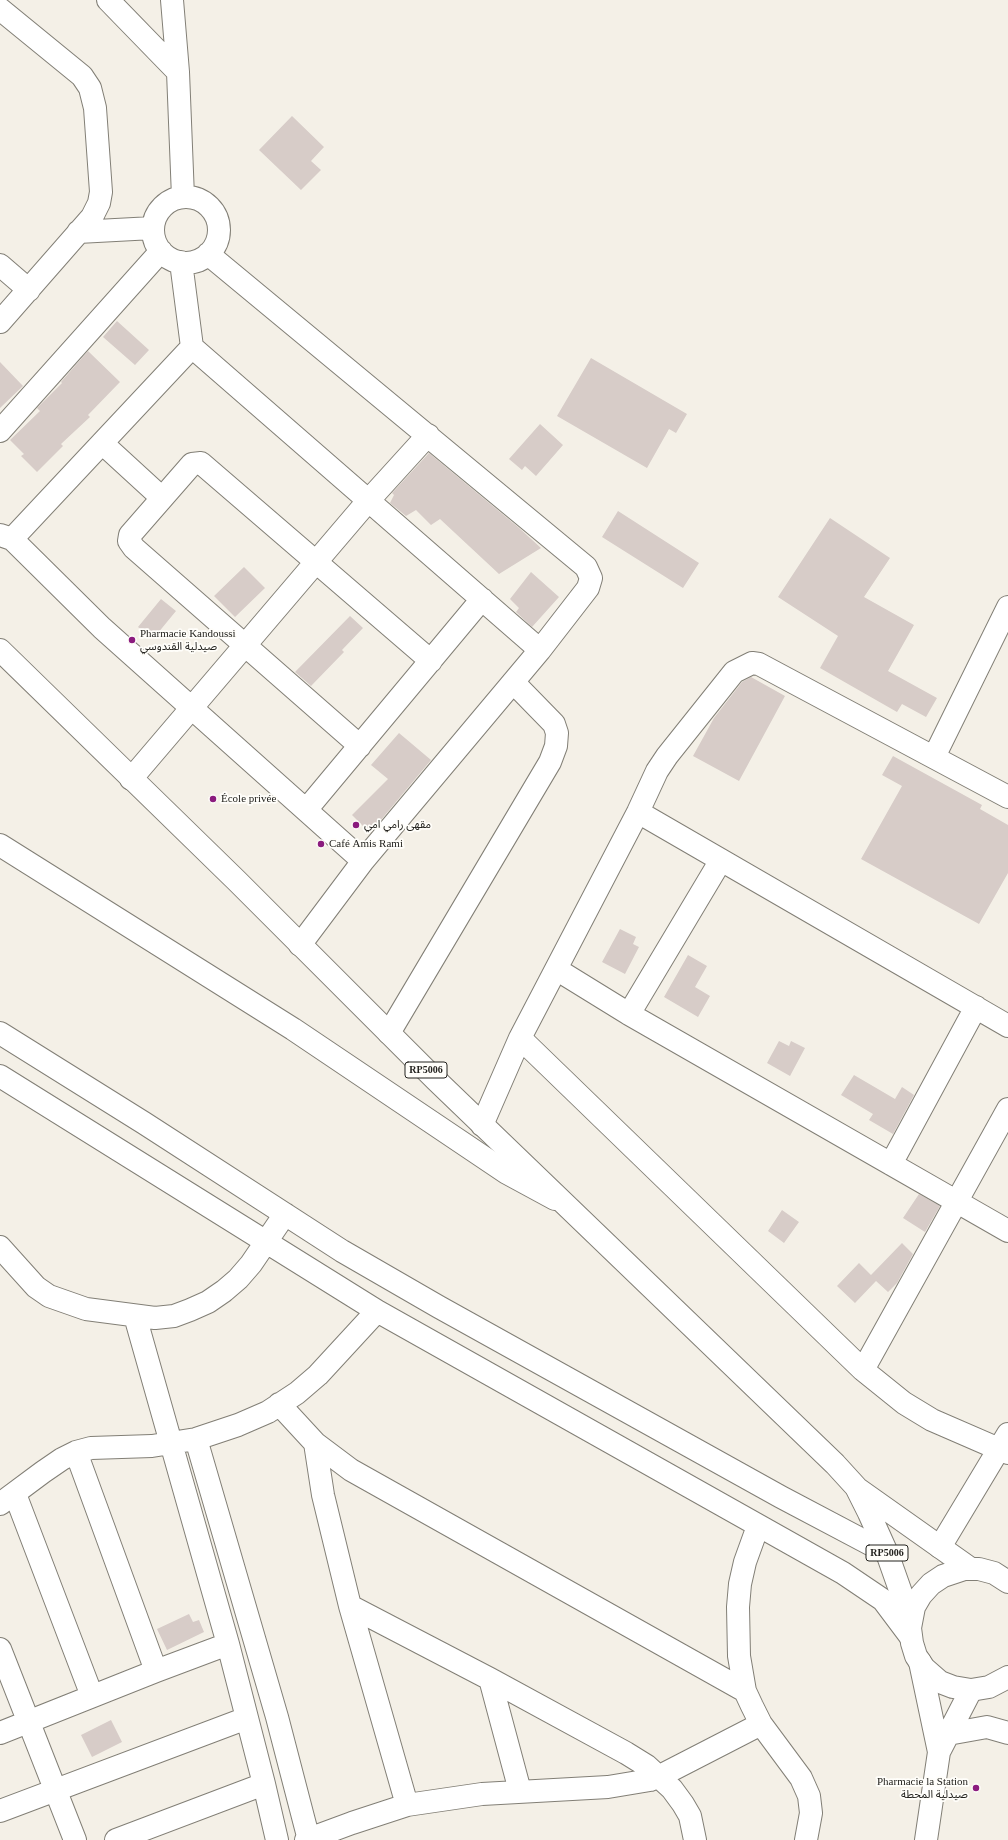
<!DOCTYPE html>
<meta charset="utf-8">
<style>
body{margin:0}
canvas{display:block;background:#f4f0e7}
</style>
<canvas width="1008" height="1840"></canvas>
<script>
const ctx = document.querySelector('canvas').getContext('2d');
ctx.lineJoin = 'round';
function fillPath(path, color) { ctx.fillStyle = color; ctx.fill(path, 'evenodd'); }
const toPath = rows => new Path2D(rows.map(r => 'M' + r).join(''));
function trace(path, color, width, dash) { ctx.strokeStyle = color; ctx.lineWidth = width; ctx.lineCap = dash ? 'butt' : 'round'; ctx.setLineDash(dash || []); ctx.stroke(path); }
function drawText(font, color, halo, rows, align = 'center') {
  ctx.font = font + ' "Times New Roman","Noto Sans Arabic",serif'; ctx.lineWidth = 3.5; ctx.setLineDash([]); ctx.textBaseline = 'middle'; ctx.strokeStyle = halo; ctx.fillStyle = color; for (const [text, x, y, turn = 0] of rows) {
    ctx.save(); ctx.translate(x, y); ctx.rotate((+turn || 0) * Math.PI / 180); ctx.textAlign = isNaN(turn) ? turn : align; if (halo) ctx.strokeText(text, 0, 0); ctx.fillText(text, 0, 0); ctx.restore();
  }
}
const building = toPath([
 [292,116,324,147,311,161,321,170,301,190,259,150],
 [117,321,149,350,135,365,103,337],
 [88,351,120,382,88,415,90,417,61,444,63,446,37,472,21,456,24,454,10,440,40,411,37,408,62,383,61,382],
 [591,358,687,414,676,433,669,429,647,468,557,416],
 [0,362,23,386,0,408],
 [540,424,563,445,536,476,525,466,522,470,509,459],
 [429,453,518,527,541,548,499,574,440,519,431,525,416,510,406,516,390,503,394,495,392,493],
 [618,511,699,563,683,588,602,537],
 [830,518,890,558,864,597,914,625,888,671,937,698,926,717,902,704,897,712,820,668,838,636,778,597],
 [244,567,265,588,235,617,214,596],
 [531,572,559,597,532,627,516,612,519,608,510,599],
 [161,599,176,611,153,639,138,627],
 [350,616,363,628,342,650,344,652,311,686,295,672],
 [751,677,785,696,739,781,693,756,714,718,742,682],
 [399,733,431,760,370,833,352,815,388,779,371,765],
 [893,756,982,805,980,809,1008,825,1008,873,979,924,861,859,902,786,882,775],
 [620,929,636,937,633,944,639,947,625,974,602,962],
 [688,955,707,966,695,987,710,996,698,1017,664,997],
 [779,1041,789,1046,791,1041,805,1048,790,1076,767,1063],
 [854,1075,895,1099,902,1087,914,1095,893,1134,869,1120,873,1114,841,1095],
 [919,1194,940,1206,925,1232,903,1218],
 [782,1210,799,1222,784,1243,768,1231],
 [902,1243,913,1254,897,1283,888,1292,876,1281,855,1303,837,1286,859,1263,871,1275],
 [189,1614,193,1622,199,1620,204,1632,167,1650,157,1629],
 [111,1720,122,1742,92,1757,81,1735]
]);
const minor = toPath([
 [108,0,178,72],
 [172,0,178,72,183,197],
 [0,9,82,76,90,88,95,108,101,192,99,203,92,217,0,322],
 '153 230a33 33 0 1 1 66 0a33 33 0 1 1-66 0Z',
 [78,232,153,228],
 [208,254,586,567,591,578,588,588,540,650,363,861,300,945],
 [181,262,192,347,540,650],
 [0,265,29,290],
 [0,431,161,251],
 [102,443,162,498],
 [0,535,12,539,102,628,363,861],
 [12,539,192,347],
 [360,746,134,548,129,541,130,535,192,464,201,463,431,661],
 [934,757,1008,607],
 [131,779,368,501,428,435],
 [306,810,482,599],
 [638,812,1008,1026],
 [0,845,293,1029,507,1173,555,1199],
 [556,969,629,1014,1008,1231],
 [629,1014,721,860],
 [0,1033,144,1123,342,1251,439,1307,781,1497,887,1553],
 [389,1033,550,762,556,746,557,733,554,724,513,682],
 [520,1038,863,1370,904,1403,932,1420,1008,1453],
 [0,1076,377,1311,843,1573,883,1600,910,1636],
 [482,1125,520,1038,638,812,657,771,667,756,734,672,752,663,759,664,1008,797],
 [891,1164,976,1007],
 [0,1247,36,1287,49,1296,86,1309,155,1318,174,1316,190,1310,208,1302,224,1291,238,1279,251,1264,285,1214],
 [135,1316,228,1644,264,1784,277,1840],
 [863,1370,1008,1109],
 [279,1404,315,1443,351,1470,745,1691],
 [196,1439,277,1717,309,1840],
 [315,1443,323,1495,350,1606,407,1805],
 [76,1452,156,1671],
 [15,1494,92,1696],
 [0,1504,43,1472,62,1459,76,1452,91,1448,152,1446,196,1439,238,1425,268,1412,297,1393,318,1375,377,1311],
 [758,1526,745,1562,740,1584,738,1607,739,1656,745,1691,752,1706,761,1724,801,1778,809,1796,811,1813,806,1840],
 [940,1547,1008,1434],
 [350,1606,490,1679,626,1753,647,1766,672,1789,683,1804,690,1816,695,1840],
 [0,1649,75,1840],
 [920,1662,939,1752,971,1690],
 [490,1679,520,1791],
 [0,1733,156,1671,228,1644],
 [948,1734,987,1727,1008,1733],
 [0,1811,247,1718],
 [116,1840,264,1784],
 [306,1840,352,1823,407,1805,482,1794,608,1787,650,1780,660,1776,761,1724],
 [926,1840,939,1752]
]);
const major = toPath([
 [0,650,237,881,436,1080,835,1464,856,1487,869,1513,887,1553,911,1621],
 [858,1489,971,1569],
 [1008,1582,994,1573,979,1569,964,1569,943,1576,931,1584,921,1595,914,1607,910,1628,912,1643,916,1656,924,1668,940,1682,953,1687,971,1690,989,1687,1008,1677]
]);
const markers = [
 [132,640,4,"#8b1b7e"],
 [213,799,4,"#8b1b7e"],
 [356,825,4,"#8b1b7e"],
 [321,844,4,"#8b1b7e"],
 [976,1788,4,"#8b1b7e"]
];
const shields = [
 [426,1070,42],
 [887,1553,42]
];
const shieldNames = [
 ["RP5006",426,1070],
 ["RP5006",887,1553]
];
const poiNames = [
 ["Pharmacie Kandoussi",140,634],
 ["صيدلية القندوسي",140,647],
 ["École privée",221,799],
 ["مقهى رامي امي",364,825],
 ["Café Amis Rami",329,844],
 ["Pharmacie la Station",968,1782,"right"],
 ["صيدلية المحطة",968,1795,"right"]
];
fillPath(building, '#d7ccc8');
trace(minor, '#827f76', 24);
trace(major, '#827f76', 24);
trace(minor, '#fff', 22);
trace(major, '#fff', 22);
for (const [x, y, r, color] of markers) { const dot = new Path2D(); dot.arc(x, y, r, 0, 2 * Math.PI); ctx.fillStyle = color; ctx.fill(dot); trace(dot, '#fffefa', 1.5); }
for (const [x, y, w] of shields) { const box = new Path2D(); box.roundRect(x - w / 2, y - 8, w, 16, 3); ctx.fillStyle = '#fffefa'; ctx.fill(box); trace(box, '#23221e', 1); }
drawText('bold 10px', '#23221e', null, shieldNames);
drawText('11px', '#23221e', '#fffefa', poiNames, 'left');
</script>
